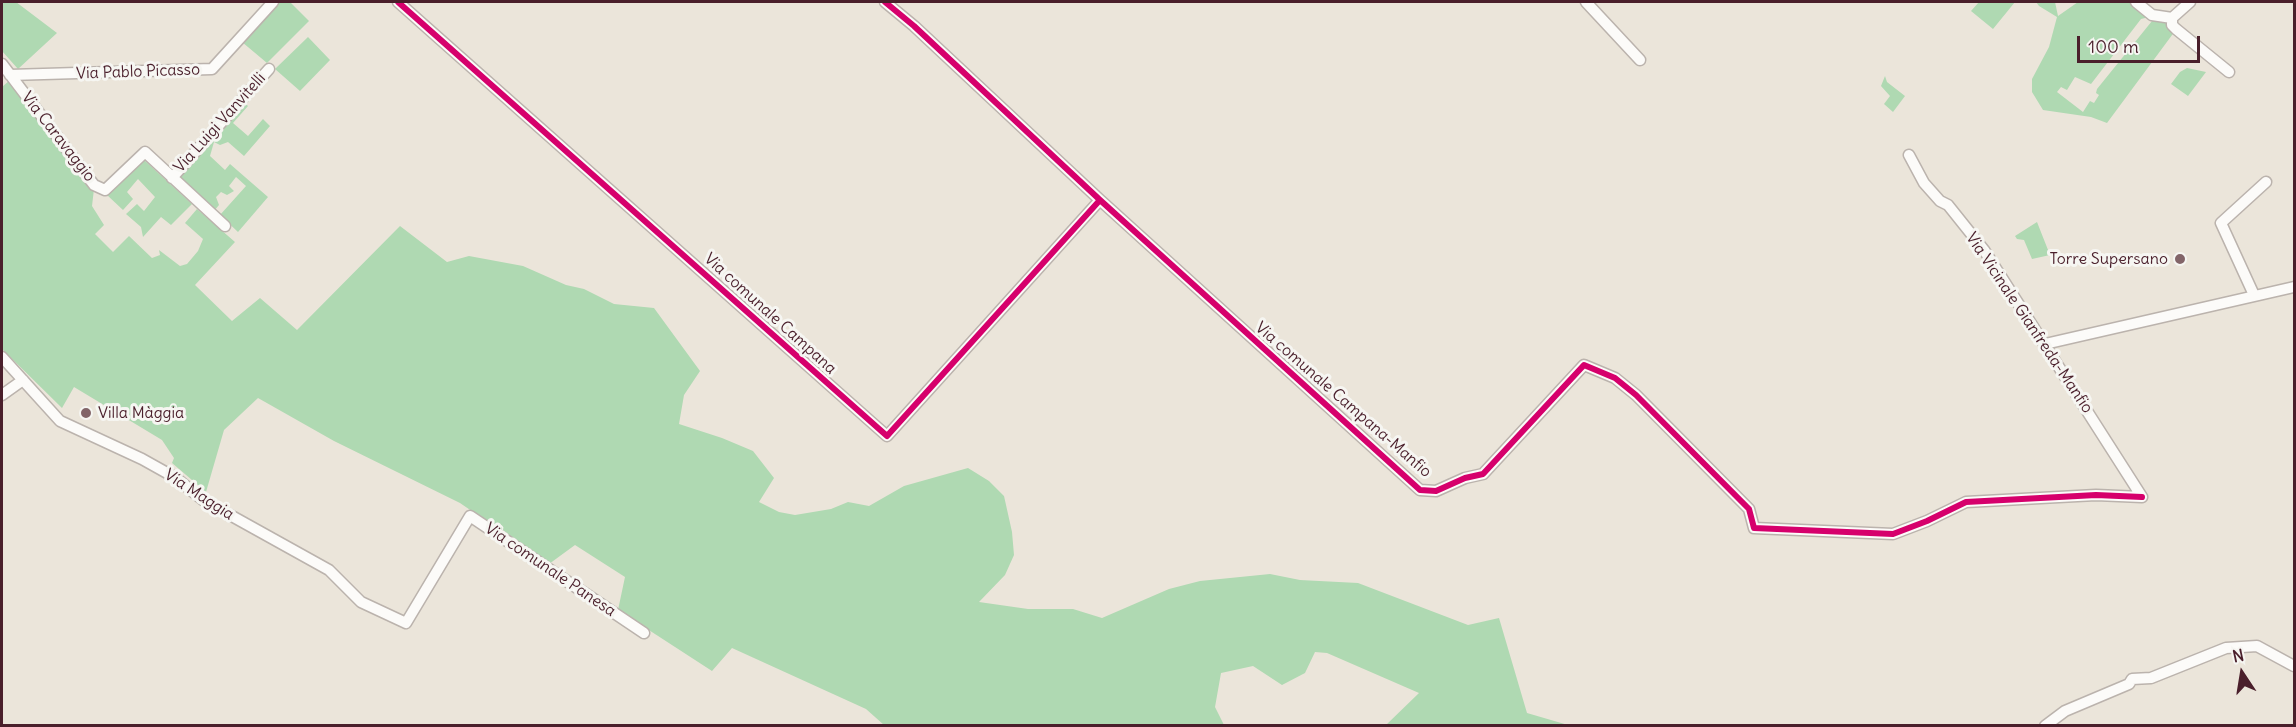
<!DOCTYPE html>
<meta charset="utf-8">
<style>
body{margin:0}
#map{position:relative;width:2296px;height:727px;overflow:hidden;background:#ebe5da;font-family:Delius,sans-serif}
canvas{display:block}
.frame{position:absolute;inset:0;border:3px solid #4a1f2b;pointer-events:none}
.north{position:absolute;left:2212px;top:643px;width:60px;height:60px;-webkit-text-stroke:4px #f6f6f2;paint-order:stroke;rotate:348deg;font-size:16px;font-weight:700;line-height:24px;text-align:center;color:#4a1f2b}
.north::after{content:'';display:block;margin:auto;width:21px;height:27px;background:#4a1f2b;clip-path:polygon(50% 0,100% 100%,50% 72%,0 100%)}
.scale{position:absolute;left:2077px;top:36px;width:123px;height:27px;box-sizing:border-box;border:3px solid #4a1f2b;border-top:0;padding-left:8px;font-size:18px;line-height:21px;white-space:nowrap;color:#4a1f2b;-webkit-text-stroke:4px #f6f6f2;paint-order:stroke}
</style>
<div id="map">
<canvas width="2296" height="727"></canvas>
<div class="frame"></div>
<div class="north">N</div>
<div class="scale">100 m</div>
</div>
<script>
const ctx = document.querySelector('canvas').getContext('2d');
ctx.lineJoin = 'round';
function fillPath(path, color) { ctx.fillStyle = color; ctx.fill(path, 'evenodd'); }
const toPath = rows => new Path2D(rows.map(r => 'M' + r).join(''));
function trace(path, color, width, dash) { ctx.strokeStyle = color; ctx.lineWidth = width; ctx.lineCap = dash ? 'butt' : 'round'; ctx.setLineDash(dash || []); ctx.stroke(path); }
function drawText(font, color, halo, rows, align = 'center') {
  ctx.font = font + ' Delius,sans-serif'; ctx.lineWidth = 6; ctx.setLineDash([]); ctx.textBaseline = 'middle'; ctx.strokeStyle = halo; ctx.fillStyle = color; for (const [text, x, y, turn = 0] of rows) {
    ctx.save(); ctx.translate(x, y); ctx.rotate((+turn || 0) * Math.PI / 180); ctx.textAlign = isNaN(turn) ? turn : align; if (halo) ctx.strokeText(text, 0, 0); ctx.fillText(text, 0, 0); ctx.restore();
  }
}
const green = toPath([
 [2,2,16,2,57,33,18,69,2,51],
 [279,2,290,2,309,21,267,63,242,42],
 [1979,2,2015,2,1993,29,1971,11],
 [2036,2,2055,2,2058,16,2078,2,2131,2,2149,17,2141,19,2091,84,2075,77,2067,90,2061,87,2057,92,2083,112,2090,101,2094,103,2099,95,2096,93,2097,89,2152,21,2154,20,2168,23,2167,24,2175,31,2107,123,2091,117,2043,110,2032,92,2032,79,2049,47,2057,17,2039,6],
 [308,37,330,60,300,91,275,69],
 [2187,68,2206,72,2188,96,2171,84,2180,72],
 [1885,76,1887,82,1905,96,1893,112,1884,104,1890,96,1881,86],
 [10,80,94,189,92,206,104,225,95,234,113,252,129,236,152,258,160,255,159,250,180,266,187,264,198,251,203,239,185,223,197,209,235,242,195,285,232,321,260,298,297,330,400,226,447,262,469,256,523,266,566,285,584,289,614,304,654,308,700,371,684,395,679,424,722,438,753,451,774,478,759,502,779,512,795,515,831,509,848,502,869,506,904,486,968,468,989,481,1004,496,1012,532,1014,555,1005,575,979,602,1028,609,1073,609,1102,618,1169,589,1200,581,1270,574,1300,580,1358,583,1468,625,1499,618,1527,713,1568,725,1386,725,1419,693,1327,653,1315,652,1305,673,1282,685,1253,666,1221,673,1215,707,1224,725,884,725,866,709,732,648,712,671,618,610,625,577,575,545,549,564,460,503,334,441,258,398,224,430,206,492,172,463,174,458,162,440,74,387,62,408,2,349,2,87],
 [245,103,248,106,233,123,248,136,263,119,270,126,244,156,228,142,220,145,214,142,210,156,225,170,230,164,268,197,238,232,220,215,246,186,236,177,229,186,234,191,227,195,221,192,216,197,219,205,214,211,177,177],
 [143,159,192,204,171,225,161,217,143,237,141,227,126,214,137,204,144,211,155,197,138,179,127,192,133,199,123,210,107,195],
 [2037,222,2050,255,2032,259,2024,240,2017,239,2015,236]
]);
const minor = toPath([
 [398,2,887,436,1100,200],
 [885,2,914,26,1100,200,1420,490,1436,491,1465,478,1483,474,1584,365,1615,378,1636,395,1749,509,1754,528,1893,534,1927,521,1966,502,2096,495,2142,497],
 [1586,2,1640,60],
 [2136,2,2152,15,2172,18,2190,2],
 [2172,18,2172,25,2176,29,2229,72],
 [2,64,94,185,105,190,145,152,225,226],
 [10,75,212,69,273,2],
 [1909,155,1924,183,1940,201,1948,205,1984,250,2142,497],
 [172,178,269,69],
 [2254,295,2221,223,2266,182],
 [2045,344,2294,287],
 [2,357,60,421,142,459,176,478,203,500,329,570,361,602,406,623,470,516,644,633],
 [2,395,23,380],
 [2045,726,2065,711,2129,684,2132,679,2151,678,2226,648,2257,646,2294,666]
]);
const cycleway = toPath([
 [398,2,887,436,1100,200],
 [885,2,914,26,1100,200,1420,490,1436,491,1465,478,1483,474,1584,365,1615,378,1636,395,1749,509,1754,528,1893,534,1927,521,1966,502,2096,495,2142,497]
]);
const markers = [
 [2180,259,6,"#826468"],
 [86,413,6,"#826468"]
];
const streetNames = [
 ["Via Pablo Picasso",138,72,-2],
 ["Via Luigi Vanvitelli",220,123,-48],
 ["Via Caravaggio",58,137,52],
 ["Via comunale Campana",770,314,42],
 ["Via Vicinale Gianfreda-Manfio",2029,323,56],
 ["Via comunale Campana-Manfio",1343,400,41],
 ["Via Maggia",199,495,33],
 ["Via comunale Panesa",550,570,34]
];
const poiNames = [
 ["Torre Supersano",2168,259],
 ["Villa Màggia",98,413,"left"]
];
fillPath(green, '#afd9b2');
trace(minor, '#bbb3ad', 13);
trace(minor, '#fcfbf9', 10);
trace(cycleway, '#d6006c', 6);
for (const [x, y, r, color] of markers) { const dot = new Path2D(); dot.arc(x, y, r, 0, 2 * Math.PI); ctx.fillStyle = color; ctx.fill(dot); trace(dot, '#f6f6f2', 2); }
drawText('16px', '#4a1f2b', '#f6f6f2', streetNames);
drawText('16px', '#4a1f2b', '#f6f6f2', poiNames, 'right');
</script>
